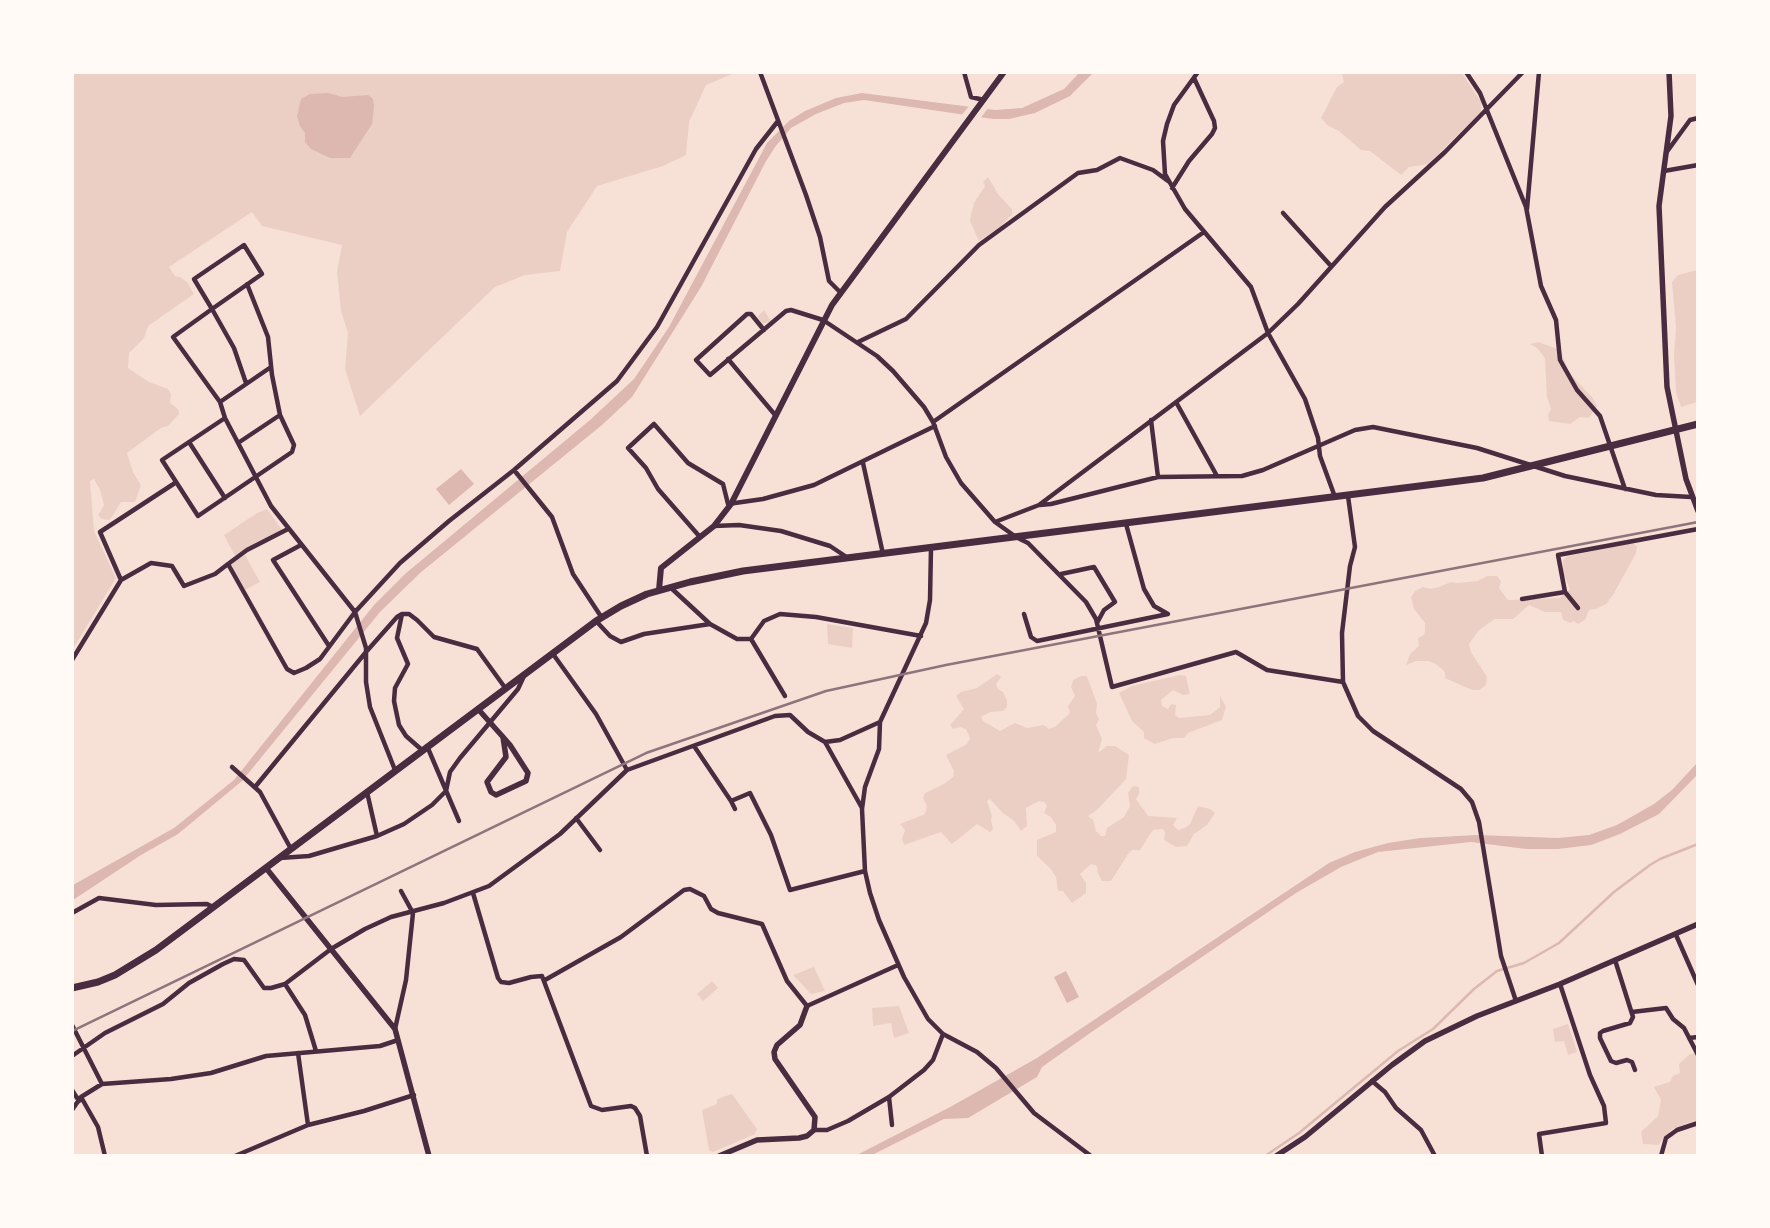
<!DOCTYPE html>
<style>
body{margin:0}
#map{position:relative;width:1770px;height:1228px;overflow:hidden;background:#f7e1d7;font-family:"DM Sans",sans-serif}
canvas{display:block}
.frame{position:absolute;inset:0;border:74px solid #fffaf5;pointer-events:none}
</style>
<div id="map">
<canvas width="1770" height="1228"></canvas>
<div class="frame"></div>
</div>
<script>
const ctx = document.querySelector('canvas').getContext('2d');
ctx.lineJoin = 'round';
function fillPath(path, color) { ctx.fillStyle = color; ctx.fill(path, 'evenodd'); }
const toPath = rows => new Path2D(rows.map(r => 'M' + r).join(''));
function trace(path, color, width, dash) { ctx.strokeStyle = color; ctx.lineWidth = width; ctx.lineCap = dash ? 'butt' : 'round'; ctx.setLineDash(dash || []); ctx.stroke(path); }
const green = toPath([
 [73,73,735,73,706,85,689,122,686,155,663,166,597,186,567,232,560,271,525,275,495,287,360,416,345,369,348,333,341,311,337,272,342,245,262,226,252,212,169,267,175,276,180,277,187,282,194,294,148,326,144,338,129,353,128,368,149,382,168,389,171,394,170,403,178,409,179,414,168,426,161,428,127,453,133,472,141,485,135,502,121,502,112,517,109,520,102,519,98,515,104,505,100,490,94,479,90,481,94,531,116,578,73,649],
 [1342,73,1462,73,1481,102,1481,112,1428,164,1409,167,1401,175,1370,151,1361,150,1339,131,1327,125,1321,118,1337,87,1344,82],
 [988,177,998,194,1012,209,1012,214,1000,227,979,241,970,221,971,215,974,203,985,186,983,182],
 [1697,270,1697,402,1681,407,1676,392,1674,355,1676,328,1672,282,1678,275],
 [764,310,771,321,763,324,757,317],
 [1538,342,1555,348,1561,352,1570,374,1592,397,1597,406,1589,418,1580,417,1570,424,1549,421,1548,415,1551,409,1547,397,1545,358,1537,348,1530,344],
 [267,509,282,530,235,556,224,535,257,513],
 [1633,543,1637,547,1636,553,1613,595,1606,604,1596,609,1589,610,1585,620,1578,624,1574,621,1570,623,1563,620,1561,612,1545,612,1529,605,1513,619,1495,619,1479,630,1469,644,1471,652,1487,677,1486,685,1479,690,1472,690,1445,678,1445,672,1436,664,1428,661,1416,661,1406,665,1410,654,1419,646,1418,638,1424,635,1425,630,1425,623,1414,609,1411,597,1415,591,1423,587,1431,589,1439,587,1451,582,1457,583,1478,581,1487,576,1497,576,1501,581,1499,588,1508,600,1559,598,1570,589,1563,573,1563,560,1568,556],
 [245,555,260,582,245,590,231,564],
 [827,624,853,628,852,648,828,644],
 [997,674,1001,677,996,684,998,689,1003,692,1007,701,1007,707,1003,711,990,712,981,717,983,721,1000,731,1015,723,1027,728,1044,725,1049,729,1056,726,1070,713,1068,706,1075,696,1071,687,1073,680,1081,676,1087,676,1097,704,1096,713,1099,719,1096,725,1102,739,1098,753,1107,746,1115,746,1129,755,1126,779,1097,810,1088,816,1093,820,1096,831,1101,836,1105,836,1107,828,1124,817,1130,806,1128,793,1133,786,1139,787,1139,794,1136,799,1148,816,1177,818,1173,825,1178,830,1185,828,1190,824,1198,806,1210,809,1215,813,1207,825,1194,834,1187,846,1176,847,1164,840,1165,832,1163,829,1153,830,1140,850,1132,850,1128,854,1111,881,1102,881,1098,874,1097,866,1091,864,1080,874,1086,883,1086,893,1072,903,1063,891,1058,891,1056,877,1050,868,1037,856,1037,840,1056,832,1056,825,1051,817,1044,813,1047,806,1044,802,1039,801,1026,808,1027,826,1021,831,1014,821,1003,813,990,799,987,801,992,816,991,820,993,829,990,832,977,824,952,844,941,832,904,845,902,839,905,830,900,824,925,814,927,806,923,798,925,793,944,784,953,777,954,771,946,755,967,744,970,738,966,729,960,727,953,729,950,725,964,709,956,696,961,692,977,688],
 [1180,675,1186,676,1190,694,1183,695,1173,690,1161,700,1162,706,1168,709,1171,704,1176,705,1175,715,1179,718,1210,715,1220,707,1220,696,1226,707,1222,720,1188,733,1184,738,1173,738,1155,744,1144,738,1144,732,1132,721,1119,693,1132,686],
 [814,967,825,991,811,994,793,975],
 [712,981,718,988,703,1001,697,994],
 [899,1006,909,1033,894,1038,891,1023,873,1026,872,1008],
 [1568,1024,1577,1052,1568,1055,1564,1041,1555,1042,1553,1029],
 [1697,1053,1697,1120,1672,1129,1658,1145,1643,1144,1641,1132,1658,1116,1661,1100,1654,1087,1670,1082,1673,1076,1680,1073,1679,1064,1690,1054],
 [732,1094,757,1129,755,1134,713,1152,709,1150,702,1110,717,1104,717,1099]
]);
const water = toPath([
 [1079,73,1093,73,1070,96,1035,113,1009,119,993,119,864,100,844,103,816,114,791,128,775,147,765,163,701,287,632,397,602,425,420,573,380,612,242,781,178,834,141,855,73,900,73,885,174,828,234,780,374,605,405,574,590,420,634,379,669,327,767,143,789,121,805,111,836,98,862,93,995,110,1022,108,1064,89],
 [329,93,342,97,368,95,373,99,374,106,372,124,350,158,330,158,311,149,305,142,305,133,300,126,297,116,301,99,310,94],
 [461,469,474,484,449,505,436,489],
 [1697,763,1697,775,1659,814,1620,834,1591,845,1558,849,1526,849,1471,842,1378,852,1341,867,1296,893,1093,1031,1042,1067,1037,1077,968,1118,944,1119,872,1155,855,1156,952,1106,1037,1058,1329,863,1355,852,1388,843,1420,838,1477,835,1558,838,1589,835,1617,825,1654,804,1672,790],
 [1066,971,1079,997,1067,1003,1054,977]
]);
const pier = toPath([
 [970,105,989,107,979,120,960,117]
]);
const stream = toPath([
 [1265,1156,1299,1133,1398,1051,1433,1029,1474,989,1497,971,1524,963,1559,943,1614,892,1650,865,1660,859,1698,844]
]);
const minor = toPath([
 [760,72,806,195,820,237,829,281,841,293],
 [964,72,971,97,984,100],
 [1198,72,1174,105,1167,124,1163,141,1165,174,1185,209,1251,287,1268,333,1305,399,1318,438,1320,456,1335,497],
 [1466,72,1480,93,1526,207,1541,286,1556,320,1560,360,1577,390,1600,416,1625,489],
 [1666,153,1690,120,1698,118],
 [1664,171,1698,165],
 [1172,188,1189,161,1212,134,1215,128,1214,121,1194,78],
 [1527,209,1539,72],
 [1283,213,1331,266],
 [764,330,751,314,747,314,696,360,710,375,786,311,791,310,823,320,877,356,893,371,924,407,933,422,946,457,961,483,995,522,1016,537,1028,543,1086,602,1096,619,1112,687,1236,652,1267,670,1343,682],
 [858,342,906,319,979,245,1078,173,1097,170,1120,158,1153,170,1168,181],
 [728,359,776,416],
 [246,383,234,348,212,309,194,279,244,245,262,274,212,309,173,337,220,402,225,418,271,506,355,612,366,648,366,682,370,707,395,770],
 [220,402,271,367],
 [1176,402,1217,476],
 [225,418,162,460,198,516,292,452,294,445,280,415,272,375,268,337,247,284],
 [1151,420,1158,477],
 [933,422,1204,232],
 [189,442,225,498],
 [238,443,280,415],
 [863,463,883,554],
 [514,470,552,517,573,574,602,618],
 [1348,496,1355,547,1350,566,1342,633,1343,682,1358,716,1373,731,1461,789,1472,802,1479,822,1501,956,1516,1001],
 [1040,505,1051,504,1158,477,1242,476,1263,470,1355,430,1373,427,1477,448,1565,476,1656,495,1691,497],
 [995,522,1039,505,1268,333,1298,304,1385,207,1445,152,1523,72],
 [714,526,739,525,781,531,830,546,848,558],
 [700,537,658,489,646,468,628,448,654,424,688,463,723,484,728,504,763,499,814,485,935,426],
 [301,545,273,560,329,646],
 [931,548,930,600,926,623,880,722,879,749,865,787,862,809,865,871,870,893,879,920,904,977,928,1019,943,1034,977,1052,996,1068,1034,1113,1091,1156],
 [228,564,247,550,288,529],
 [1061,574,1094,567,1115,602,1104,610,1097,623],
 [121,580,100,532,175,483],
 [670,587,710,624,737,639,751,639,764,621,780,614,816,617,921,636],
 [1522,599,1565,592],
 [1578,608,1565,592,1558,555,1698,529],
 [402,614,397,638,408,664,395,688,394,701,399,725,406,736,422,750],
 [1024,614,1031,637,1037,641,1168,614,1154,606,1144,589,1126,524],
 [596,621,610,636,621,642,644,634,710,624],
 [751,639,785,696],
 [553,654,596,714,627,770],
 [72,660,121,580,151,563,172,566,184,586,215,574,228,564,287,669,294,673,306,668,320,659,355,612,400,563,449,521,514,470,617,381,657,327,756,149,778,121],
 [825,742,862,808],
 [427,746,459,821],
 [694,746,731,801,750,793,771,835,790,890,865,871],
 [232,767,260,792,291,849],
 [255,787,366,652,397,617,402,614,409,614,417,620,434,637,477,649,506,689],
 [367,792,377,836],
 [731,801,735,809],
 [576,818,600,850],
 [280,858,309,856,377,836,404,824,432,805,446,791,450,772,460,758,518,689,524,676],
 [473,893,498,978,501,982,509,983,531,977,542,976,591,1106,602,1110,631,1106,635,1108,640,1116,647,1156],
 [72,913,99,898,156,905,207,904,213,907],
 [1676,935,1698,985],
 [1615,960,1633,1017,1630,1023,1603,1031,1600,1033,1600,1038,1611,1061,1616,1063,1627,1060,1632,1062,1635,1070],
 [545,980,621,937,684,890,690,889,704,896,711,909,718,913,762,924,787,981,807,1006,898,965],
 [285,984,305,1015,316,1051],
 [1632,1012,1666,1008,1673,1019,1684,1028,1698,1055],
 [72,1025,102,1084],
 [395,1029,406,980,413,913,401,891],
 [1689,1038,1698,1037],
 [298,1053,308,1125],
 [72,1056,105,1033,163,1004,189,983,223,964,234,959,244,960,264,988,271,988,285,984,331,949,365,929,391,917,444,903,489,886,560,834,627,770,775,716,790,715,808,732,825,742,840,740,880,722],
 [1372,1081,1385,1092,1396,1108,1421,1130,1435,1156],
 [72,1090,79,1101],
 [81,1097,98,1127,105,1156],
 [889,1097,892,1125],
 [72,1110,81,1097,102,1084,171,1079,211,1073,266,1056,380,1046,398,1040],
 [814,1130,827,1130,848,1121,889,1097,924,1070,933,1060,943,1034],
 [235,1156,308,1125,364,1111,414,1095],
 [1542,1156,1539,1134,1606,1123,1604,1106,1590,1075,1560,984],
 [1661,1156,1666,1138,1677,1130,1698,1123]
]);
const tertiary = toPath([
 [1669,72,1671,116,1659,206,1667,387,1686,479,1698,511],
 [478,709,503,737,510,745,528,773,526,781,496,795,491,792,487,782,506,757,503,737],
 [266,868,395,1029,429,1156],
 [719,1156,757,1140,799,1138,807,1136,814,1130,815,1117,775,1059,774,1052,777,1045,800,1025,807,1006],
 [1276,1156,1305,1137,1392,1065,1425,1041,1477,1016,1560,984,1698,924]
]);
const secondary = toPath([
 [659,590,661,568,714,526,731,504,832,305,1004,72]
]);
const primary = toPath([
 [72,988,98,982,115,975,156,950,596,621,621,606,647,594,690,582,743,571,1483,478,1698,424]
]);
const rail = toPath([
 [72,1031,646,753,826,691,946,665,1698,522]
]);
fillPath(green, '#ebcfc5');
fillPath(water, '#dcb8b0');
fillPath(pier, '#f7e1d7');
trace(stream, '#dcb8b0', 2.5);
trace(minor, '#4a2c40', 4.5);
trace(tertiary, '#4a2c40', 5.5);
trace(secondary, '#4a2c40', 6);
trace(primary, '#4a2c40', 7);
trace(rail, '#8f747c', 2.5);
</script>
